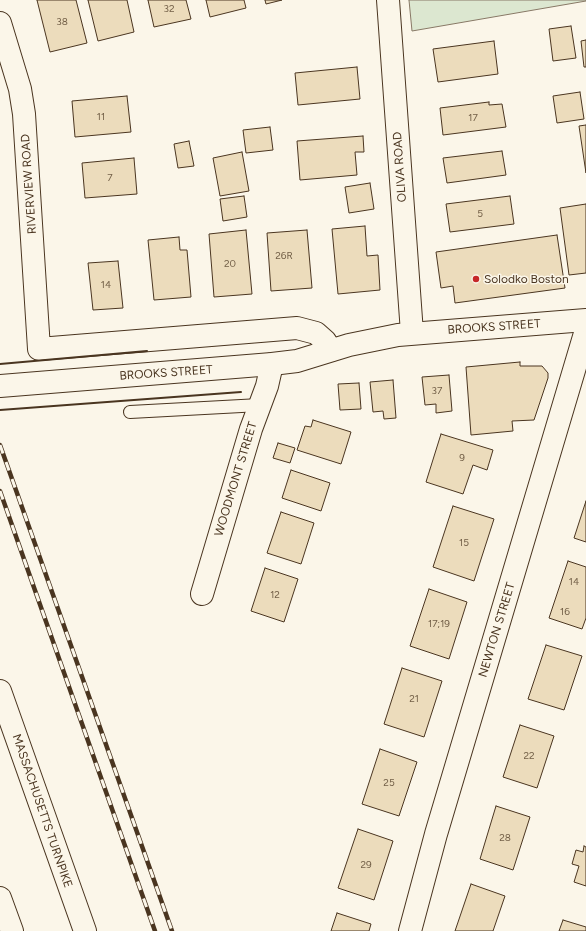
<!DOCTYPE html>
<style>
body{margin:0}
canvas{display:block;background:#fbf6e9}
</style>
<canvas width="586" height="931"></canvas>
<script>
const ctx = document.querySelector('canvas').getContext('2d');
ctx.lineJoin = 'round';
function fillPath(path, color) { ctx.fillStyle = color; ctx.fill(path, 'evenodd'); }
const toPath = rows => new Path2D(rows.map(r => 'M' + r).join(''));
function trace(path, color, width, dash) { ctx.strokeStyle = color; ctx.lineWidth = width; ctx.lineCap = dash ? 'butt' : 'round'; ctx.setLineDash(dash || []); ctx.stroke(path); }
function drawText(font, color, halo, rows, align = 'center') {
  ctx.font = font + ' Figtree,sans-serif'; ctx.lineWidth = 3; ctx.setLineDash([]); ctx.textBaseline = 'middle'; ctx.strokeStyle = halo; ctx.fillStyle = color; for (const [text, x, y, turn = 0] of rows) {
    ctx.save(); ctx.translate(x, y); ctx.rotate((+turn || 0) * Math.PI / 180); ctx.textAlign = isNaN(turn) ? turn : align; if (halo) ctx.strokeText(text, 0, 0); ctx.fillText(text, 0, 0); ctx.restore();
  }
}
const green = toPath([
 [409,0,586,0,586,1,412,31,409,0]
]);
const building = toPath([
 [37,0,76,0,87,43,50,52,37,0],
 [88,0,127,0,134,32,98,41,88,0],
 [148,0,186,0,191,19,154,27,148,0],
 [206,0,244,0,246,8,210,17,206,0],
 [265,0,282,0,266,4,265,0],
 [571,26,576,58,553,61,549,29,571,26],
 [586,40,586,67,584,67,581,41,586,40],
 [494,41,498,74,438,82,433,49,494,41],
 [357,67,360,99,298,105,295,73,357,67],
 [580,92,584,119,557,123,553,96,580,92],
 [127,96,131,132,75,137,72,101,127,96],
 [489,102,489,105,502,104,506,127,443,135,440,108,489,102],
 [586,125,586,173,579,126,586,125],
 [270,127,273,150,246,153,243,130,270,127],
 [363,136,364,152,355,152,357,175,300,180,297,141,363,136],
 [189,141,194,166,178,168,174,144,189,141],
 [502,151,506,175,447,183,443,158,502,151],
 [242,152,249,191,220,196,213,158,242,152],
 [134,158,137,194,85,198,82,163,134,158],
 [370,183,374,209,349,213,345,187,370,183],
 [244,196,247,217,223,221,220,199,244,196],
 [510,196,514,224,450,232,446,204,510,196],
 [586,204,586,273,569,275,560,208,586,204],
 [365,226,367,256,378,255,380,290,338,294,332,229,365,226],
 [246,230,252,294,214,297,209,234,246,230],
 [307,230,312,288,271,291,267,233,307,230],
 [557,235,565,288,455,303,453,286,441,288,436,252,557,235],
 [179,237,180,250,187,250,191,297,154,300,148,240,179,237],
 [118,261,123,308,93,310,88,263,118,261],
 [520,362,520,366,542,366,548,373,548,378,534,420,512,421,513,431,471,435,466,367,520,362],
 [449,375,452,411,436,413,436,404,425,405,422,377,449,375],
 [393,380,396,418,384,419,383,411,373,412,370,382,393,380],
 [359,383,361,409,340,410,338,384,359,383],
 [313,420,351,432,341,464,297,450,305,426,311,427,313,420],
 [441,434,493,450,487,470,473,465,463,494,426,482,441,434],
 [278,443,295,448,290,463,273,458,278,443],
 [291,470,330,483,321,511,282,498,291,470],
 [586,501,586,542,574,538,586,501],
 [453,506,494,519,474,581,433,567,453,506],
 [281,512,314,523,301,564,267,553,281,512],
 [568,561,586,567,586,618,582,629,549,618,568,561],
 [265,568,298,579,284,622,251,611,265,568],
 [429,589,467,602,449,659,410,646,429,589],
 [546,645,582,656,564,710,528,699,546,645],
 [402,668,442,681,424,737,384,724,402,668],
 [520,725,554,736,537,788,503,777,520,725],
 [380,749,417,762,399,816,362,804,380,749],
 [496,806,530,817,513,870,480,859,496,806],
 [358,829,393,841,374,900,338,888,358,829],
 [584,846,586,847,586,886,574,882,579,866,572,864,576,850,583,852,584,846],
 [471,884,505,896,493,931,455,931,471,884],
 [337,913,371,924,369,931,331,931,337,913],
 [563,920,586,927,586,931,559,931,563,920]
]);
const service = toPath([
 [130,412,260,405]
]);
const minor = toPath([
 [388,0,412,333],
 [0,23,20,89,24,114,39,349,297,328,316,333,325,341,331,350],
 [202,594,251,429,267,386,272,364],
 [410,931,436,834,586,330]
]);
const tertiary = toPath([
 [0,386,272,364,297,361,349,345,398,335,586,320]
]);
const motorway = toPath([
 [0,691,85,931],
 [0,898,12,931]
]);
const rail = toPath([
 [0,445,172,931],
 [0,491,155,931]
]);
const wall = toPath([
 [0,364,147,351],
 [0,410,241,392]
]);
const markers = [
 [476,279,4,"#c62828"]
];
const numberNames = [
 ["32",169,9],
 ["38",62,22],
 ["11",101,117],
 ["17",473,118],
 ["7",110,178],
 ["5",480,214],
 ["26R",284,256],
 ["20",230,264],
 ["14",106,285],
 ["37",437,391],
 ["9",462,458],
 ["15",464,543],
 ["14",574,582],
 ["12",275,595],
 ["16",565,612],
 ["17;19",439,624],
 ["21",414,699],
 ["22",529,756],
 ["25",389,783],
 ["28",505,838],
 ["29",366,865]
];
const streetNames = [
 ["OLIVA ROAD",400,167,-94],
 ["RIVERVIEW ROAD",29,184,-94],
 ["BROOKS STREET",494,327,-4],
 ["BROOKS STREET",166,373,-4],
 ["WOODMONT STREET",236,479,-73],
 ["NEWTON STREET",497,630,-73],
 ["MASSACHUSETTS TURNPIKE",42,811,71]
];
const poiNames = [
 ["Solodko Boston",484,279]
];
fillPath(green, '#dce7d0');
trace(green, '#887966', 1);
fillPath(building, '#ecdcbc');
trace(building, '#4a3520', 1);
trace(service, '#4a3520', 14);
trace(minor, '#4a3520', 24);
trace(tertiary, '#4a3520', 24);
trace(motorway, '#4a3520', 24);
trace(service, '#fbf6e9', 12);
trace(minor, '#fbf6e9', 22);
trace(tertiary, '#fbf6e9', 22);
trace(motorway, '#fbf6e9', 22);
trace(rail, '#4a3520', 4.5);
trace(rail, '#fbf6e9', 3, [9]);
trace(wall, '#4a3520', 2);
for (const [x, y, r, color] of markers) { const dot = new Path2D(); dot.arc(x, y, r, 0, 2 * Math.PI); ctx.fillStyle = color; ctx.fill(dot); trace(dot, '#fbf6e9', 1.5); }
drawText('10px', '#725f47', null, numberNames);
drawText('12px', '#4a3520', '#fbf6e9', streetNames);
drawText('12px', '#4a3520', '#fbf6e9', poiNames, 'left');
</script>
